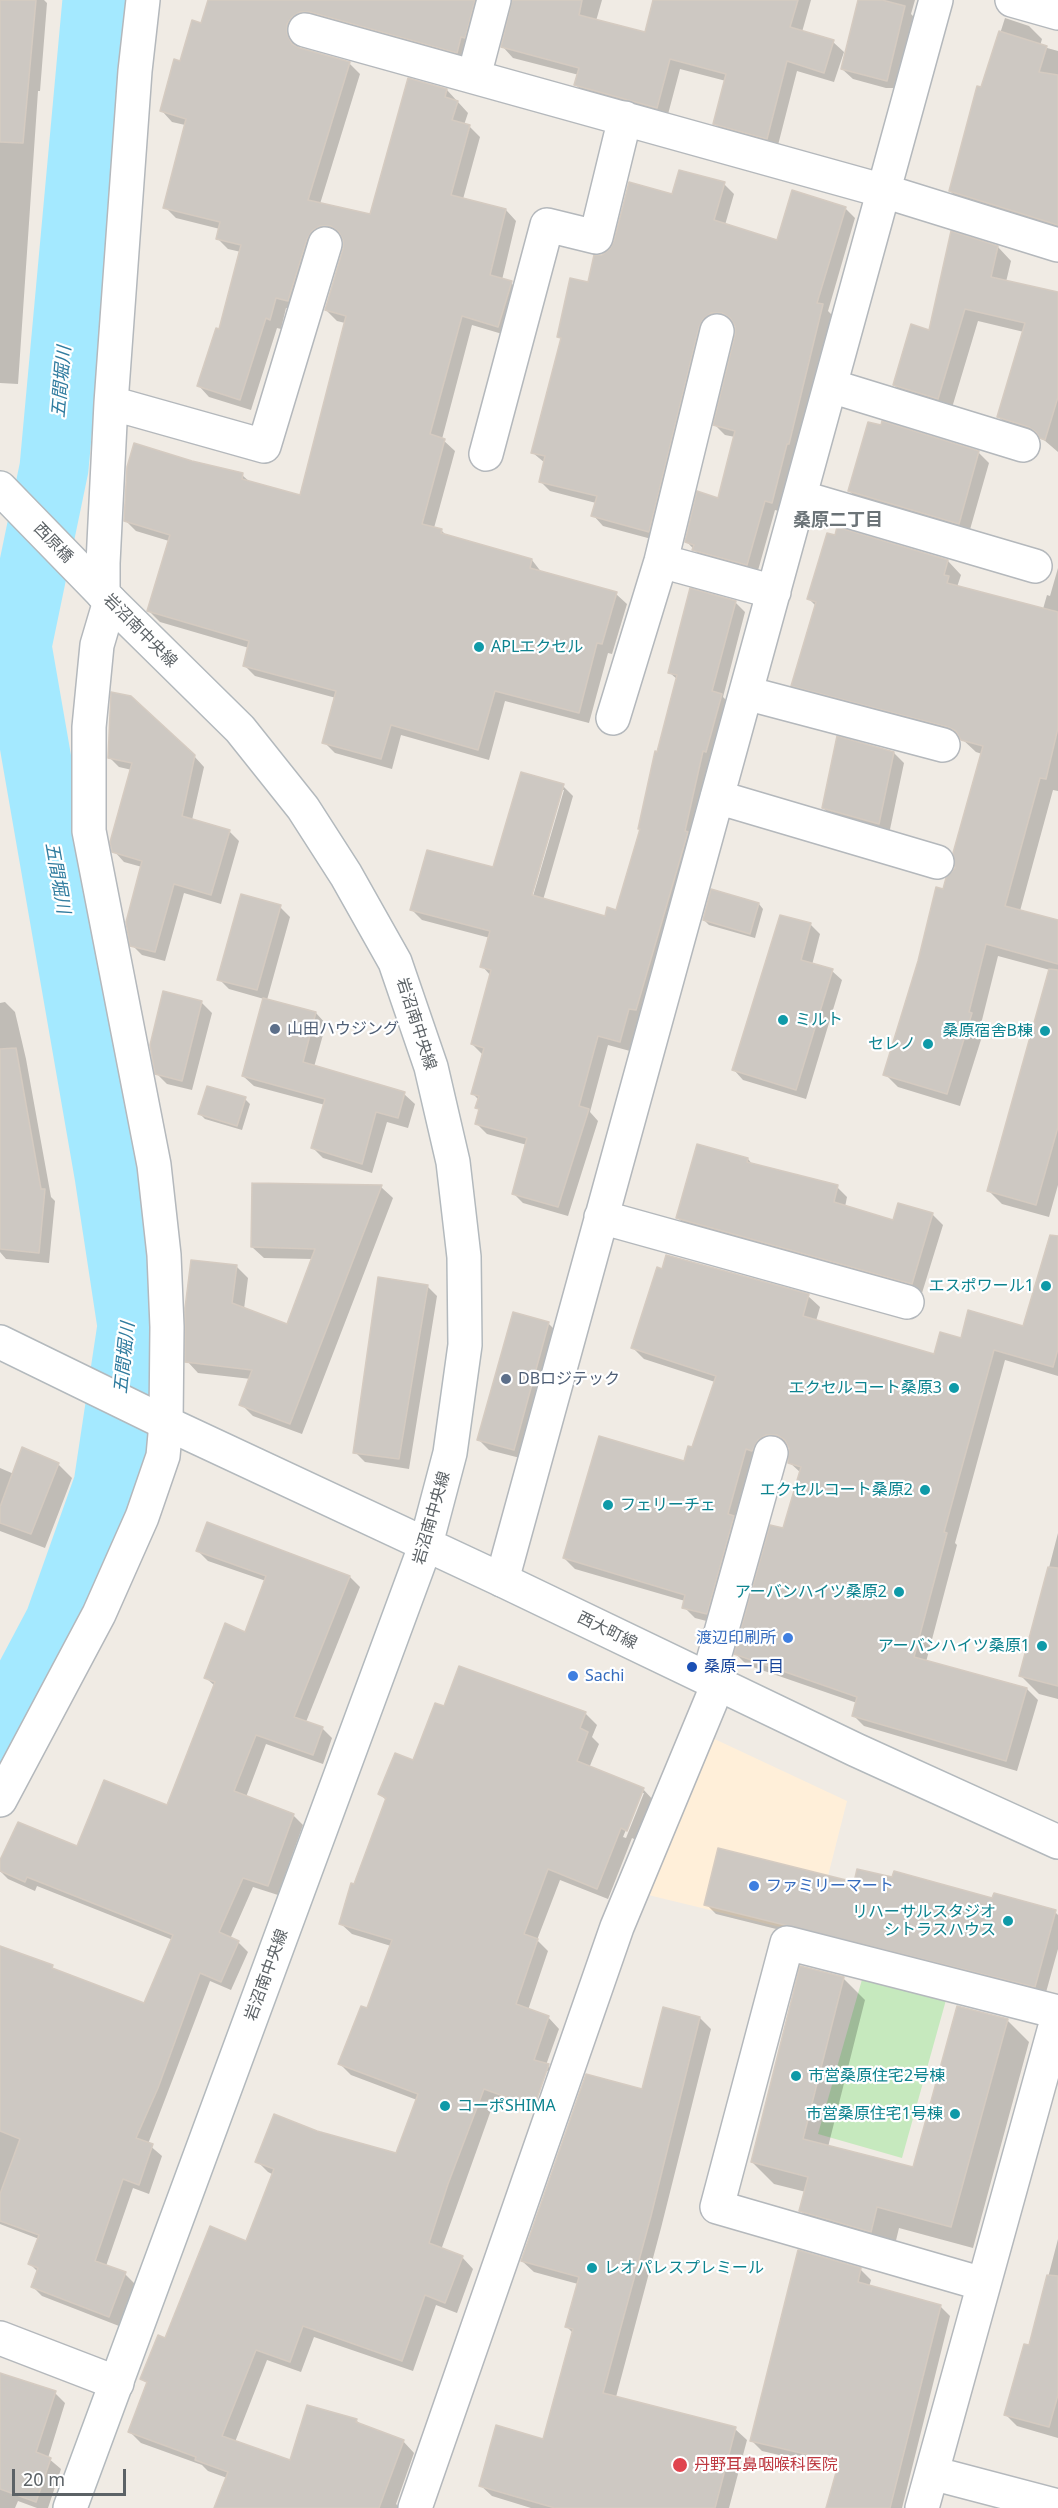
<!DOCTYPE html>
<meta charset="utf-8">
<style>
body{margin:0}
#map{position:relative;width:1058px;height:2508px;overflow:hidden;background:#f0ebe4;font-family:"Noto Sans",sans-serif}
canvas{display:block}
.scale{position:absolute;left:12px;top:2469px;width:114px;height:27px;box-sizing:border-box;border:3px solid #5c6266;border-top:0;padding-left:8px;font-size:18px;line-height:21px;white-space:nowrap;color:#5c6266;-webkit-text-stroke:4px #fff;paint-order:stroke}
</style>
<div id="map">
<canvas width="1058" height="2508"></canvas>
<div class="scale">20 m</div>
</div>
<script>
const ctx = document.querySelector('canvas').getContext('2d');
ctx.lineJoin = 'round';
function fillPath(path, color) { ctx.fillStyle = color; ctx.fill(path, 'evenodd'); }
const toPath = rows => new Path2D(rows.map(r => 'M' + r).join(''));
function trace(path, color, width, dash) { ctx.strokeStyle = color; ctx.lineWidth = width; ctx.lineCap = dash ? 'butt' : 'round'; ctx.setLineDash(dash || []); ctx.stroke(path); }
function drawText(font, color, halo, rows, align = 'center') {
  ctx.font = font + ' "Noto Sans","Noto Sans JP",sans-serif'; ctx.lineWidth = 4.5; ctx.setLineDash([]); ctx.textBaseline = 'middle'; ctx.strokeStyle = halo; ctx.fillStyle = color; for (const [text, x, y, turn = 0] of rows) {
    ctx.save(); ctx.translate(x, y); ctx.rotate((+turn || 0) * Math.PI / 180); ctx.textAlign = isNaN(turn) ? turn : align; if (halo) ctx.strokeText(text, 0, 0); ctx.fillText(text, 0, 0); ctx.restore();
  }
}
const commercial = toPath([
 [706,1735,847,1801,813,1935,640,1893]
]);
const green = toPath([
 [863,1976,946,2000,902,2158,818,2134]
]);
const shadow = toPath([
 [0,0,44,0,47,3,40,91,38,91,18,384,0,383],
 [209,0,490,0,468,63,297,36,297,46,298,49,349,63,360,74,320,204,371,216,409,80,447,90,468,113,464,125,469,126,480,137,463,199,506,210,516,221,502,280,511,283,522,294,509,336,472,325,442,439,455,451,434,528,441,530,447,536,532,560,542,573,616,594,627,604,612,654,608,653,589,723,505,701,489,760,401,735,392,769,335,753,324,742,336,698,255,676,244,665,249,648,160,622,149,611,169,541,136,531,125,520,192,463,242,475,251,483,301,497,345,323,337,321,326,310,344,250,343,236,333,236,299,311,286,308,281,329,277,328,251,410,209,397,199,386,221,331,241,252,228,249,218,239,220,229,176,218,165,207,185,125,172,122,162,111,182,62,202,25],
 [514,0,602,0,596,21,646,34,655,0,811,0,802,32,833,42,844,52,834,82,797,71,777,149,726,134,715,124,726,81,680,69,667,118,587,96,576,85,579,75,513,58,503,47],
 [860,0,915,0,911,14,915,18,898,88,886,88,853,79,842,69],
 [1005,18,1029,26,1042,39,1040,46,1058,51,1058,233,963,204,950,191],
 [724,184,734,194,725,225,778,241,845,208,855,218,828,311,833,316,782,512,775,510,757,574,704,560,687,542,719,500,735,437,725,435,715,425,737,335,736,324,732,322,723,322,659,541,603,526,593,515,596,503,550,491,540,481,545,463,533,453,562,340,559,337,602,256,673,196],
 [998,247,1011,261,1006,282,1058,294,1058,452,1044,440,1012,430,999,417,1024,332,978,321,951,411,907,398,894,385,930,332],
 [979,453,989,463,969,533,860,501,849,491],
 [948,561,961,575,957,587,1043,609,1047,595,1050,596,1058,568,1058,791,1053,790,1020,911,1058,921,1058,1185,1049,1217,1002,1204,989,1191,1050,970,998,956,981,1024,985,1027,960,1106,898,1087,885,1074,944,891,956,868,982,754,976,752,962,739,806,698,793,685,816,606,809,599],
 [735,602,745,612,723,697,731,705,630,1051,608,1045,590,1112,598,1121,568,1216,523,1203,513,1193,527,1145,487,1134,477,1124,480,1111,477,1108,479,1100,472,1093,482,1054,472,1044,491,976,482,966,490,938,422,920,412,910,494,869,563,786,573,796,543,900,606,918,617,912,641,830,639,828,678,680,670,673],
 [561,790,564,790,531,903,528,902],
 [894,753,904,763,889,834,834,818,823,808],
 [194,756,204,767,192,820,229,831,239,841,221,904,184,893,165,961,142,955,132,945,142,867,124,862,114,851,132,770,119,767,109,757],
 [759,904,763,909,755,938,709,925,704,920],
 [280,907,290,917,267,1000,316,1013,326,1024,314,1067,404,1094,415,1104,408,1128,387,1122,372,1173,323,1158,313,1148,325,1105,254,1086,243,1076,264,999,229,989,219,979],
 [781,917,811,925,820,934,812,965,832,971,842,980,806,1099,743,1080,734,1070],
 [5,1002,15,1012,26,1059,51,1197,55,1201,49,1263,6,1259,0,1252,0,1003],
 [201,1002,212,1013,192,1090,167,1084,157,1074],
 [245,1099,250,1104,242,1130,205,1119,200,1114],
 [748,1159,753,1165,837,1187,847,1197,845,1207,894,1222,899,1205,933,1215,943,1225,922,1293,688,1228,678,1218],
 [253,1185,381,1187,393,1198,302,1434,253,1416,241,1404,251,1379,198,1373,187,1361,236,1266,248,1278,244,1309,288,1326,313,1259,264,1258,252,1247],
 [1058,1251,1058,1376,1005,1360,955,1543,957,1545,926,1662,1027,1689,1038,1700,1017,1771,864,1726,853,1715,857,1703,747,1665,736,1654,784,1530,801,1473,789,1462,789,1446,777,1446,718,1624,695,1618,684,1607,685,1601,575,1569,564,1558,685,1463,693,1449,715,1382,644,1359,633,1348,808,1296,820,1307,816,1321,935,1356,962,1339,1024,1328],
 [427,1286,437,1296,409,1469,365,1462,355,1452],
 [548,1323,558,1333,524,1459,489,1450,479,1440],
 [58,1464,72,1478,45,1548,0,1531,0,1468,14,1474],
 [208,1524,350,1577,360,1587,306,1722,322,1728,332,1738,323,1764,266,1744,246,1797,293,1815,303,1825,278,1895,253,1887,230,1939,238,1942,248,1952,231,1990,210,1981,148,2144,162,2156,149,2194,133,2188,106,2266,125,2274,135,2284,119,2326,42,2296,32,2286,38,2272,30,2264,39,2239,0,2224,0,1947,144,2005,173,1940,37,1886,35,1891,8,1879,0,1871,0,1864,78,1848,168,1807,215,1686,206,1678,245,1634,266,1581,208,1561,198,1551],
 [1058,1533,1058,1699,1039,1694,1021,1676],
 [460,1668,586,1714,597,1725,592,1737,599,1744,589,1768,643,1789,654,1801,638,1841,632,1838,608,1899,560,1880,537,1940,548,1951,528,2010,548,2017,559,2029,546,2065,560,2077,546,2118,534,2113,549,2071,546,2071,531,2112,495,2099,441,2250,462,2257,473,2269,457,2313,436,2305,413,2371,314,2337,301,2372,267,2360,235,2442,291,2462,356,2420,362,2426,403,2441,414,2453,396,2504,400,2508,216,2508,227,2478,208,2471,202,2465,141,2443,130,2432,148,2384,142,2379,166,2340,247,2243,274,2175,268,2172,257,2161,316,2132,396,2155,417,2100,351,2075,340,2064,368,2010,391,1946,352,1934,340,1923,386,1800,380,1794,414,1762,445,1708],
 [641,1793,644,1793,626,1838,623,1837],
 [993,1900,1055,1912,1058,1915,1058,1949,1045,1996,716,1914,706,1904],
 [843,1978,865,2000,828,2147,914,2169,1007,2020,1029,2042,973,2248,899,2228,893,2253,823,2233,801,2211,806,2192,774,2184,752,2162],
 [700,2018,711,2029,661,2228,616,2397,735,2429,747,2440,729,2508,531,2508,492,2496,480,2485,544,2441,573,2333,567,2327,578,2284,534,2272,522,2261,643,2091],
 [1058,2239,1058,2438,1017,2426,1005,2414,1030,2347],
 [799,2252,861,2270,871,2280,869,2287,940,2306,950,2316,902,2508,827,2508,839,2469,762,2451,751,2440],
 [0,2375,55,2393,65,2403,48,2458,61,2469,48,2508,37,2508,18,2501,15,2508,0,2508]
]);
const river = toPath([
 [0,1734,59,1623,108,1485,132,1326,109,1175,17,646,54,468,97,0]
]);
const building = toPath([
 [0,0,36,0,23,143,0,142,0,0],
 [208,0,475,0,465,38,461,37,457,53,310,12,300,12,292,17,287,24,287,34,292,44,300,48,350,62,308,200,370,214,408,78,447,89,445,97,458,101,452,120,470,125,451,195,506,209,490,275,512,281,498,327,462,316,430,434,445,439,422,524,442,529,441,533,532,559,530,568,617,592,602,644,597,643,579,713,495,691,478,750,391,725,381,759,322,743,336,691,243,666,249,641,147,611,170,535,124,521,127,467,134,443,192,461,243,473,242,479,300,495,346,316,325,310,343,249,343,240,339,232,331,226,320,226,312,231,307,239,288,301,276,298,270,320,266,318,240,400,197,386,216,328,219,329,241,245,216,239,220,222,163,208,186,119,160,111,174,59,180,61,192,20,201,23,208,0],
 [512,0,582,0,579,15,645,32,653,0,798,0,790,27,834,40,824,73,787,61,767,139,713,124,726,74,670,59,657,108,574,85,579,68,501,47,512,0],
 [858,0,882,0,905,6,887,81,841,69,858,0],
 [999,31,1047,46,1039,72,1058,75,1058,225,949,191,977,86,981,87,999,31],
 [679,170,725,182,714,220,777,240,792,190,846,207,817,303,823,304,789,444,787,444,772,503,765,501,747,565,692,550,694,545,685,542,697,491,718,498,735,431,713,425,735,335,735,326,730,318,722,313,711,313,703,319,699,327,649,532,591,516,597,496,539,482,545,456,531,453,561,338,557,337,570,278,588,282,594,255,602,255,610,249,614,241,629,182,672,194,679,170],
 [951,231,998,246,991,277,1058,292,1058,397,1045,440,1040,438,1036,432,1029,427,997,417,1025,323,965,309,938,399,893,385,911,324,929,330,951,231],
 [882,421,979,451,959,524,848,491,868,422,881,425,882,421],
 [837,527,948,560,944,575,949,576,947,583,1058,612,1058,728,1046,779,1040,778,1005,906,1058,920,1058,964,986,944,969,1012,972,1013,947,1094,883,1075,918,961,936,887,943,889,946,878,955,868,953,853,983,746,961,740,956,731,948,727,791,686,816,602,807,599,827,533,835,535,837,527],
 [690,588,736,601,712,691,722,694,706,752,703,751,685,831,688,832,636,1010,629,1009,620,1042,598,1036,579,1106,589,1109,558,1207,512,1194,527,1138,475,1124,479,1109,475,1108,479,1096,471,1094,484,1048,471,1044,491,970,480,967,490,931,410,910,427,850,493,867,521,772,564,784,532,895,605,916,607,907,616,910,640,829,638,829,655,751,657,752,677,675,668,673,690,588],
 [111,692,131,696,195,755,182,816,230,830,211,895,174,884,155,952,130,946,126,922,142,861,112,852,110,842,132,763,108,758,111,692],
 [837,736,894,752,879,824,822,808,837,736],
 [711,889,759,903,750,934,703,920,711,889],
 [241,894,281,905,257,990,217,980,241,894],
 [780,915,811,923,801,960,833,969,796,1090,732,1070,780,915],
 [1049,969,1058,970,1058,1127,1036,1205,987,1191,1049,969],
 [163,991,202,1001,182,1081,155,1074,150,1045,163,991],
 [263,998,316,1012,303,1062,405,1092,398,1118,376,1112,362,1164,311,1148,325,1099,242,1076,263,998],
 [16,1048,41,1189,45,1189,39,1253,0,1249,0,1049,16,1048],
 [207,1086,246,1097,237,1126,198,1114,207,1086],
 [697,1144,748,1158,747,1162,838,1185,834,1202,893,1220,898,1203,933,1213,912,1284,676,1218,697,1144],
 [252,1183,382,1185,290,1424,239,1405,252,1370,185,1362,185,1308,191,1260,237,1265,232,1303,287,1324,315,1249,251,1247,252,1183],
 [1050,1235,1058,1236,1058,1349,1053,1367,994,1350,944,1532,947,1533,914,1657,1027,1688,1006,1761,852,1716,857,1697,734,1654,770,1525,783,1528,801,1467,788,1463,789,1448,785,1440,777,1435,766,1435,758,1440,752,1451,746,1449,728,1514,734,1516,707,1614,682,1608,685,1595,563,1558,599,1436,684,1461,688,1446,692,1447,716,1376,631,1348,657,1267,662,1269,666,1255,809,1294,803,1316,934,1354,940,1332,961,1338,968,1310,1023,1326,1050,1235],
 [378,1277,428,1285,399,1459,353,1453,378,1277],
 [513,1312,549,1322,514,1450,477,1440,513,1312],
 [22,1447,59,1463,31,1534,0,1523,0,1507,22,1447],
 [207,1522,350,1576,294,1717,323,1727,313,1755,256,1735,234,1791,294,1814,268,1886,243,1878,219,1932,239,1941,221,1982,200,1973,158,2088,136,2138,153,2144,139,2185,123,2179,95,2261,126,2272,109,2317,31,2287,38,2268,28,2264,39,2235,0,2221,0,2194,20,2139,0,2131,0,1946,53,1965,52,1968,144,2003,173,1935,27,1877,25,1882,0,1871,0,1860,18,1822,77,1846,104,1780,167,1805,215,1682,204,1678,225,1623,245,1632,266,1576,196,1551,207,1522],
 [1048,1567,1058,1568,1058,1686,1019,1676,1048,1567],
 [459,1666,586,1712,580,1728,588,1732,577,1761,644,1788,627,1831,621,1828,597,1889,548,1869,524,1934,538,1939,516,2004,549,2016,534,2060,549,2064,534,2107,484,2089,448,2184,429,2243,463,2256,445,2303,425,2295,402,2361,303,2326,290,2362,256,2350,222,2436,290,2460,307,2405,357,2419,356,2422,404,2440,379,2508,214,2508,228,2472,195,2460,196,2457,128,2432,147,2382,140,2379,158,2335,165,2338,210,2226,246,2241,274,2169,255,2162,274,2114,317,2131,396,2153,418,2094,338,2064,361,2006,367,2008,392,1940,339,1924,351,1883,354,1884,386,1798,378,1794,395,1753,413,1760,435,1703,444,1706,459,1666],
 [718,1848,854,1882,857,1869,892,1877,894,1871,992,1898,994,1893,1056,1910,1035,1987,704,1905,718,1848],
 [800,1966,844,1977,803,2139,913,2167,957,2006,1008,2019,951,2227,877,2207,871,2232,799,2211,808,2177,751,2162,800,1966],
 [663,2007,700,2017,651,2216,603,2393,736,2427,715,2508,555,2508,479,2486,496,2425,543,2439,573,2329,565,2327,579,2277,521,2261,586,2074,642,2089,663,2007],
 [798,2250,861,2268,858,2282,941,2305,890,2508,826,2508,839,2462,750,2441,798,2250],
 [1047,2275,1058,2276,1058,2395,1049,2427,1004,2415,1024,2344,1029,2345,1047,2275],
 [0,2373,56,2391,36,2452,51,2458,36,2502,0,2489,0,2373]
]);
const street = toPath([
 [1012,0,1058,13],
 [305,30,884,191,1058,245],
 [474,76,494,0],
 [831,386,1023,445],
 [111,403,264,446,325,244],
 [486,454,547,225,596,237,625,118],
 [800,497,1035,566],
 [661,561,774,592],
 [103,594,103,563,111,403,135,71,143,0],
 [746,693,943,745],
 [613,718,661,561,717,331],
 [717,797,937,862],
 [601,1217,907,1302],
 [502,1580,936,0],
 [708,1679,771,1453],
 [0,1800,99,1614,142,1517,163,1456,166,1423,167,1327,164,1255,154,1165,89,831,89,727,97,645,110,601],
 [983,2284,717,2207,787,1943,1058,2012],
 [0,2338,117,2383],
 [932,2473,1058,2506],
 [415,2508,617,1927,718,1684],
 [922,2508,1058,2016]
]);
const secondary = toPath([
 [0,488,110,601,240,729,303,808,346,875,395,962,431,1067,453,1162,464,1257,465,1345,450,1453,426,1544,70,2508],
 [0,1342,166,1423,502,1580,856,1750,1058,1842]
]);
const markers = [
 [479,647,6,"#0f9aa8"],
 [783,1020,6,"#0f9aa8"],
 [275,1029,6,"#5c6f8a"],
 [1045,1031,6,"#0f9aa8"],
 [928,1044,6,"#0f9aa8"],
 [1046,1286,6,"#0f9aa8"],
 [506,1379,6,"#5c6f8a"],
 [954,1388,6,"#0f9aa8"],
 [925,1490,6,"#0f9aa8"],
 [608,1505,6,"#0f9aa8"],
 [899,1592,6,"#0f9aa8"],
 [788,1638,6,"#3f7fe0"],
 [1042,1646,6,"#0f9aa8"],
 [692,1667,6,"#1a4fb4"],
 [573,1676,6,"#3f7fe0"],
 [754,1886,6,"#3f7fe0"],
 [1008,1921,6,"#0f9aa8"],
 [796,2076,6,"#0f9aa8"],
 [445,2106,6,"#0f9aa8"],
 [955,2114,6,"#0f9aa8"],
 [592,2268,6,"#0f9aa8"],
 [680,2465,8,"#e0444e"]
];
const streetNames = [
 ["西原橋",53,543,46],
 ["岩沼南中央線",140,631,45],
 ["岩沼南中央線",416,1024,72],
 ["岩沼南中央線",432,1518,-74],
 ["西大町線",607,1631,26],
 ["岩沼南中央線",267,1975,-70]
];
const cultureNames = [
 ["APLエクセル",491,647,"left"],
 ["ミルト",795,1020,"left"],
 ["桑原宿舎B棟",1033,1031],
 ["セレノ",916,1044],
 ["エスポワール1",1034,1286],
 ["エクセルコート桑原3",942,1388],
 ["エクセルコート桑原2",913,1490],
 ["フェリーチェ",620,1505,"left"],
 ["アーバンハイツ桑原2",887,1592],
 ["アーバンハイツ桑原1",1030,1646],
 ["リハーサルスタジオ",996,1912],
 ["シトラスハウス",996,1930],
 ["市営桑原住宅2号棟",808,2076,"left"],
 ["コーポSHIMA",457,2106,"left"],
 ["市営桑原住宅1号棟",943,2114],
 ["レオパレスプレミール",604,2268,"left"]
];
const serviceNames = [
 ["山田ハウジング",287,1029],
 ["DBロジテック",518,1379]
];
const shopNames = [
 ["渡辺印刷所",776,1638,"right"],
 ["Sachi",585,1676],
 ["ファミリーマート",766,1886]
];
const transitNames = [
 ["桑原一丁目",704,1667]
];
const healthNames = [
 ["丹野耳鼻咽喉科医院",694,2465]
];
const waterNames = [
 ["五間堀川",62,382,-85],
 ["五間堀川",57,878,80],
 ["五間堀川",125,1358,-84]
];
const neighbourhoodNames = [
 ["桑原二丁目",838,521]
];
fillPath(commercial, '#ffefd9');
fillPath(green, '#c6e9be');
fillPath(shadow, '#0003');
trace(river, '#a4e9ff', 69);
fillPath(building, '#cdc8c2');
trace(building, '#d5cbc1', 1.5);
trace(street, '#b4b8bc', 36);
trace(secondary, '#b3b9bd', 36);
trace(street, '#fff', 33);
trace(secondary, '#fff', 33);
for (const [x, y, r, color] of markers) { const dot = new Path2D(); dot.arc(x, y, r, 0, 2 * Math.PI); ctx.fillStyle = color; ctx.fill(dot); trace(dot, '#fff', 2); }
drawText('16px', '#5c6266', '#fff', streetNames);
drawText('16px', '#0d838f', '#fff', cultureNames, 'right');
drawText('16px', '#4e5e75', '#fff', serviceNames, 'left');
drawText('16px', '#366cbe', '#fff', shopNames, 'left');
drawText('16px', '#164399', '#fff', transitNames, 'left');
drawText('16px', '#be3a42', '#fff', healthNames, 'left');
drawText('italic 18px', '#307c9f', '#fff', waterNames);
drawText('bold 18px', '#6c7478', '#fff', neighbourhoodNames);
</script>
